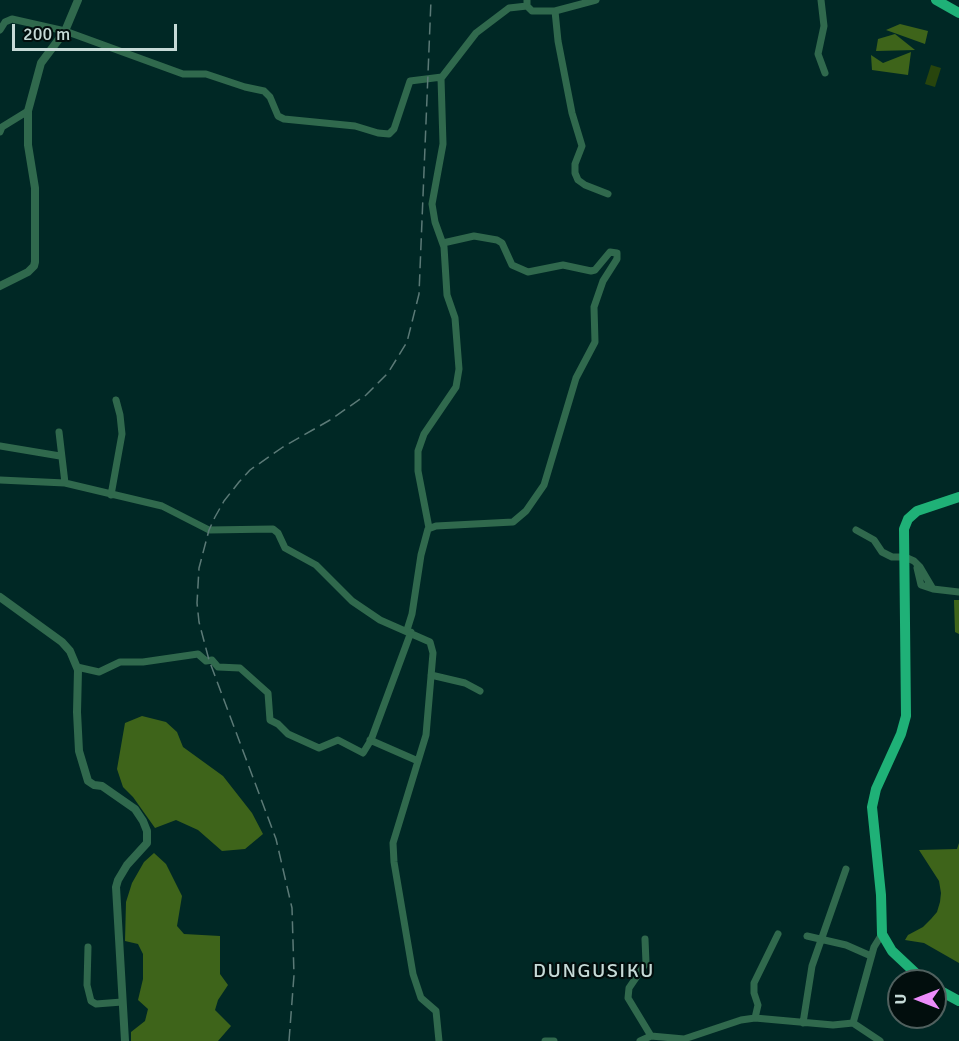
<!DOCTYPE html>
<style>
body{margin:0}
#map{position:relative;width:959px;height:1041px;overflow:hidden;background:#002825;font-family:Signika,sans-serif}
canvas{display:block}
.north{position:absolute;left:887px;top:969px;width:60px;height:60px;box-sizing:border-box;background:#020e0d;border:2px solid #50605e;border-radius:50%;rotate:270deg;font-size:16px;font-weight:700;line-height:24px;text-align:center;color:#c6dad7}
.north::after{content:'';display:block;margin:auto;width:21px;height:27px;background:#ec8cfb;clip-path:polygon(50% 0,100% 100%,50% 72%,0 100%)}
.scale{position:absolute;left:12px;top:24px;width:165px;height:27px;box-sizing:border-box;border:3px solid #c6dad7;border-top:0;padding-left:8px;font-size:18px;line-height:21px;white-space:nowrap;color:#c6dad7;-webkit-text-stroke:4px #020e0d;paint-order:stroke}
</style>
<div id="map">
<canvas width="959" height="1041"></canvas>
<div class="north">U</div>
<div class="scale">200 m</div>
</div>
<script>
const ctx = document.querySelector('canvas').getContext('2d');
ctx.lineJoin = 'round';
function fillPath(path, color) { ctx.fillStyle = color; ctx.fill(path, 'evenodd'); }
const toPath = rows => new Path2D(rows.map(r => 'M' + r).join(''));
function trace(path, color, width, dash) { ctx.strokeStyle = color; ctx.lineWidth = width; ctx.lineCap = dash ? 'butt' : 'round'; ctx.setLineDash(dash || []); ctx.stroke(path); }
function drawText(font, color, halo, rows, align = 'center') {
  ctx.font = font + ' Signika,sans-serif'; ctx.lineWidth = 4.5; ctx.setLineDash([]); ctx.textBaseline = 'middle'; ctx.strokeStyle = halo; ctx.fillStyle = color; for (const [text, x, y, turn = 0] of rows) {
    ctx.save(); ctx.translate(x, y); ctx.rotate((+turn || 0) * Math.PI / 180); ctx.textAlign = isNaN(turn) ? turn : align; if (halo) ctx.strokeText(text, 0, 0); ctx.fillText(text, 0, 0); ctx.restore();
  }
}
const green = toPath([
 [931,65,941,68,935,87,925,84]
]);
const forest = toPath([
 [900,24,928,31,925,44,886,30],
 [895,34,915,50,876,51,878,39],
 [911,52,908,75,872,70,871,55,883,63],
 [954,600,959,600,959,634,955,632],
 [142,716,166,722,177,732,183,747,223,776,252,813,263,834,245,849,222,851,198,830,176,820,155,828,133,797,123,787,117,769,125,723],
 [959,843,959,963,924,943,905,940,908,935,923,927,931,919,937,912,940,902,941,893,939,881,919,850,957,849],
 [154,853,166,864,182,896,177,926,184,934,220,936,220,974,228,985,218,1000,215,1010,231,1026,218,1041,131,1041,131,1032,145,1021,148,1009,138,1000,143,979,143,954,138,944,125,941,126,902,132,883,144,862]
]);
const minor = toPath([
 [527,0,527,6,532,11,555,11,596,0],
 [821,0,824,26,818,54,825,73],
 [555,11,558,41,572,113,582,146,575,164,575,173,578,180,585,185,608,194],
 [0,30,5,22,12,19,65,31,183,74,206,74,245,87,264,91,270,97,278,116,284,119,355,126,378,133,389,134,394,129,410,81,442,77,476,33,509,8,527,6],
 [0,132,2,127,28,111],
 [59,432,65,483],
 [0,446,60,456],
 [0,480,65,483,162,506,209,530,273,529,278,533,285,548,316,565,352,601,380,620,430,642,433,653,426,735,393,843,394,862,413,974,421,998,436,1011,439,1041],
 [111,495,122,434,120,415,116,400],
 [429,528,418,471,418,451,424,434,456,387,459,369,455,318,447,295,444,247,435,222,432,204,443,144,441,78],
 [856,530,874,540,882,552,892,557,905,557,914,561,920,567,933,589,959,592],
 [917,568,921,585,933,589],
 [407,630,412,614,421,555,428,529,436,526,513,522,526,511,544,485,576,378,595,342,594,307,603,281,617,259,617,253,610,252,595,270,591,271,563,265,528,272,512,265,502,243,497,240,474,236,443,243],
 [77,667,99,672,120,662,143,662,198,654,206,661,212,660,218,667,240,668,268,693,270,720,278,724,288,734,319,748,338,740,363,753,371,740,411,632],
 [431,675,465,683,480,691],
 [370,740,418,761],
 [807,936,846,945,871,956],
 [645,939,646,963,629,988,628,998,651,1036],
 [88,947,87,985,91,1001,96,1004,122,1002],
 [755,1018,758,1005,754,993,754,983,778,934],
 [803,1023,812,966,846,869],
 [853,1023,880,1041],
 [545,1041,554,1041],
 [640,1041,651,1036,684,1039,741,1020,755,1018,833,1025,853,1023,874,947,882,934]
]);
const tertiary = toPath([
 [0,286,28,272,34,266,35,262,35,188,28,145,28,111,41,63,65,31,78,0],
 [0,597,62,642,70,651,78,670,77,712,79,751,88,781,94,785,102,786,135,809,143,821,147,831,147,843,127,865,118,880,116,887,125,1041]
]);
const primary = toPath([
 [936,0,959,13],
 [924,981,892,951,882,934,881,895,872,807,876,789,901,734,906,716,904,529,908,519,917,511,959,497],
 [935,988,959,1001]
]);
const rail = toPath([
 [289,1041,294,975,292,908,276,839,209,660,199,622,197,603,199,568,209,530,215,517,224,501,239,482,250,470,283,447,330,420,366,395,388,373,407,342,419,294,431,0]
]);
const quarterNames = [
 ["DUNGUSIKU",594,972]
];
fillPath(green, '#28450d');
fillPath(forest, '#3e641a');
trace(minor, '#30694d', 7);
trace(tertiary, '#30694d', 8);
trace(primary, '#1fb177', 10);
trace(rail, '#5b7a77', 1.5, [12, 6]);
ctx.letterSpacing = '1.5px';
drawText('20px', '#c6dad7', '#020e0d', quarterNames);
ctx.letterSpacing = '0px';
</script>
